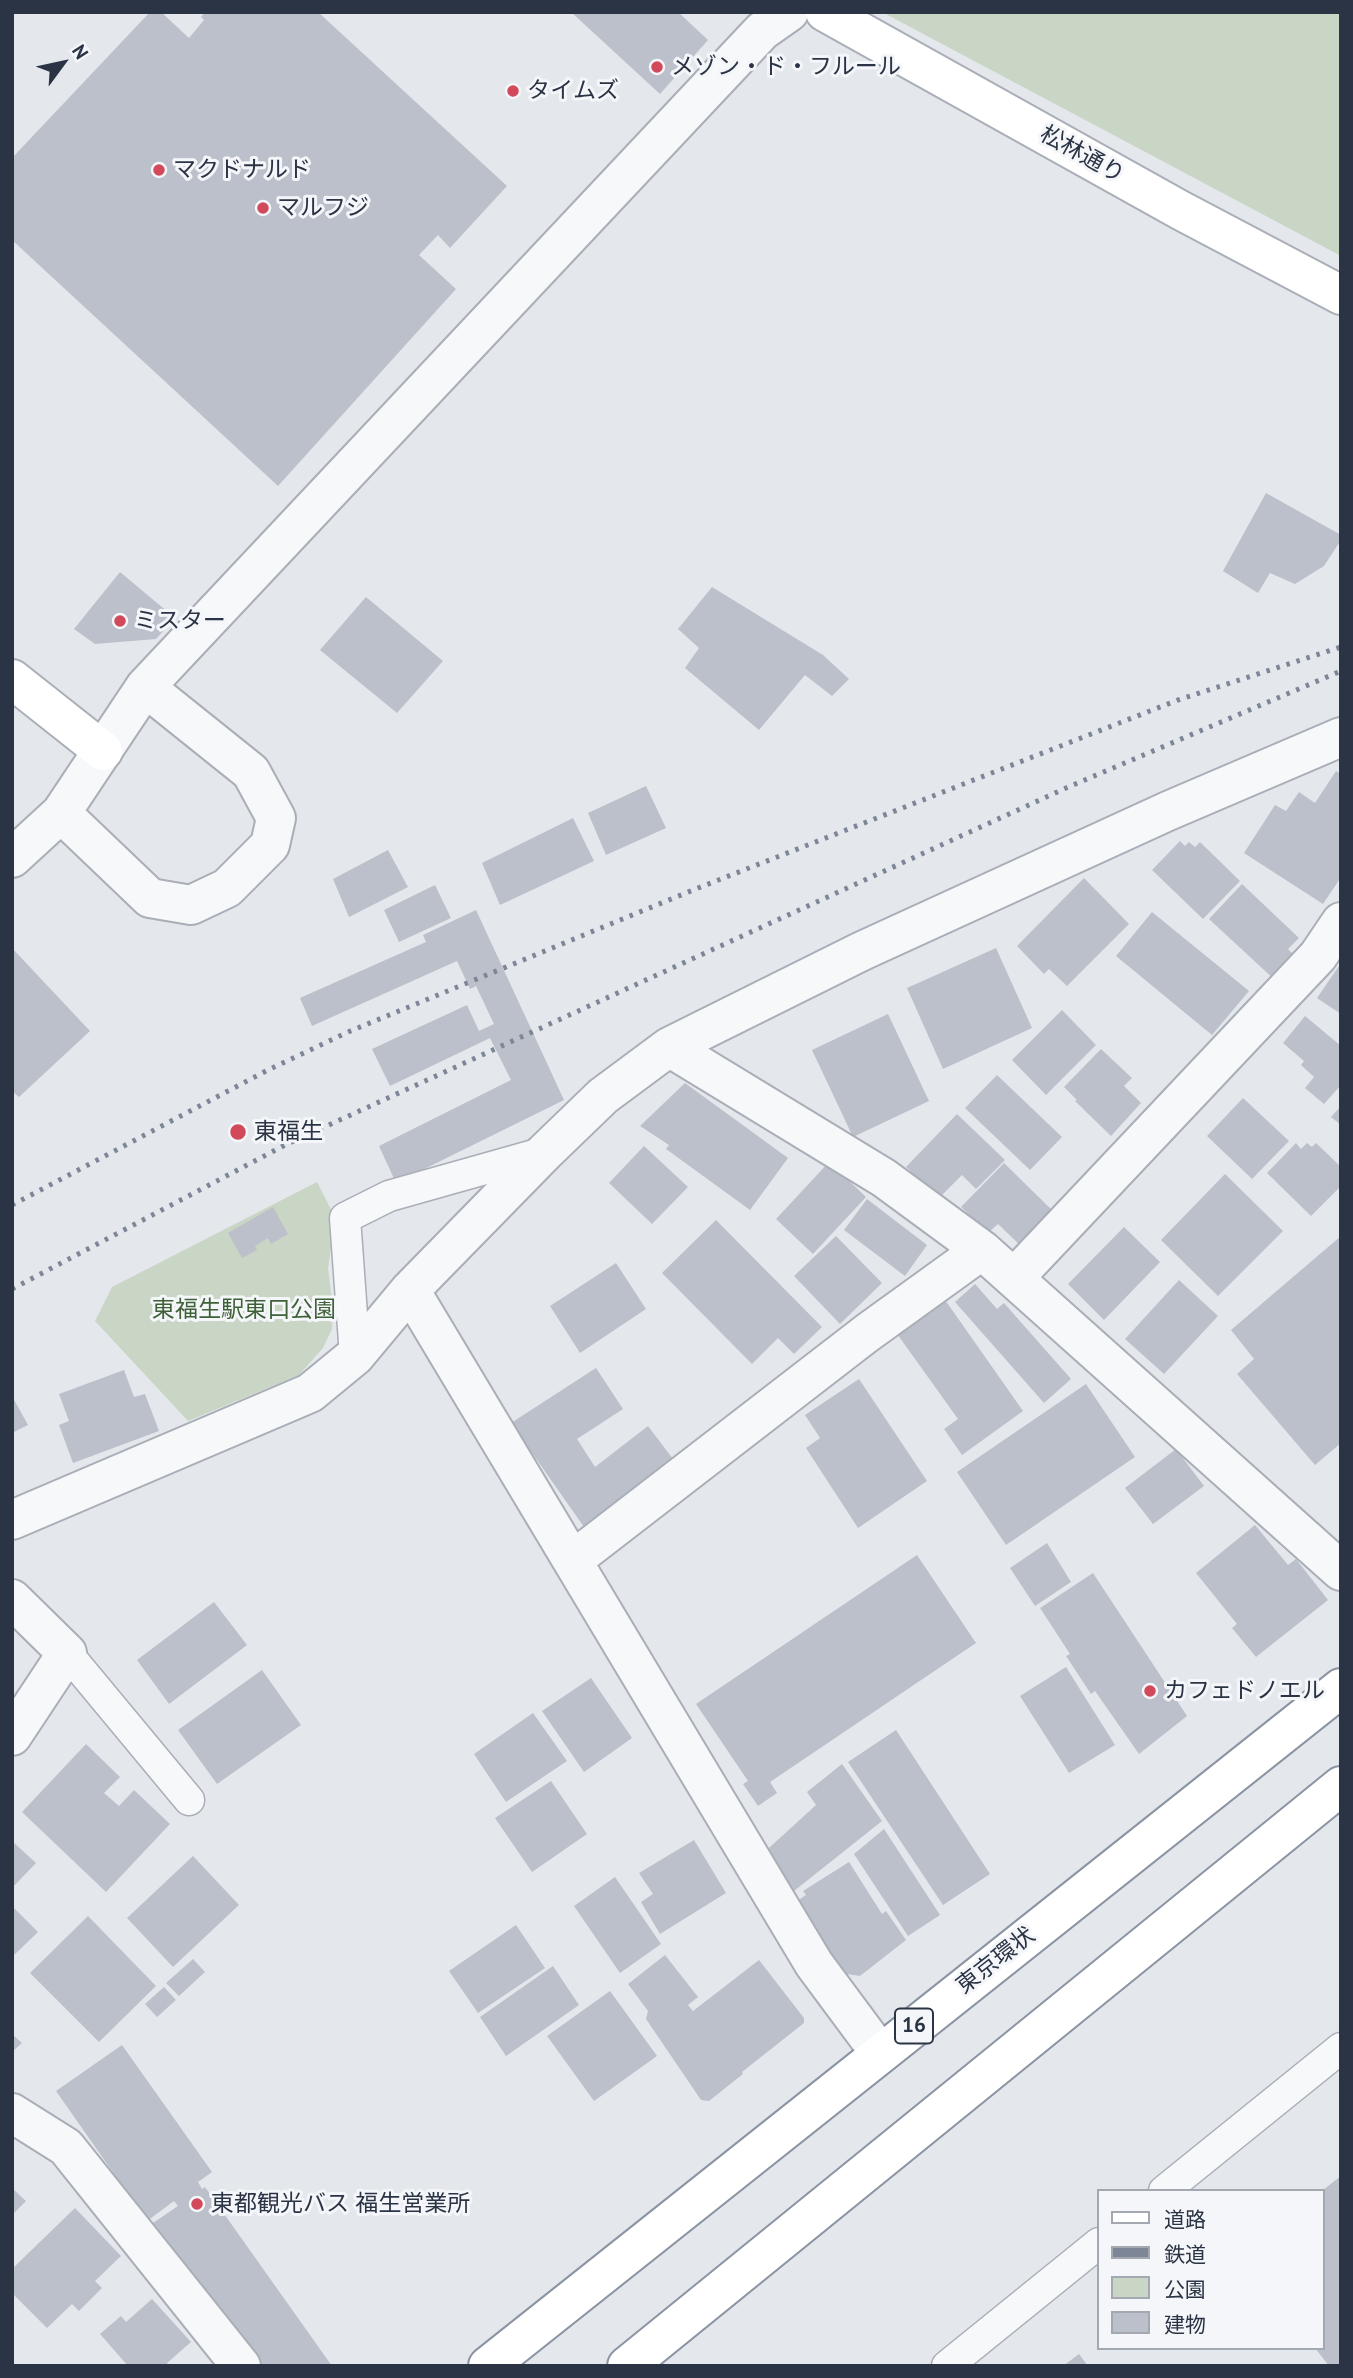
<!DOCTYPE html>
<meta charset="utf-8">
<style>
body{margin:0}
#map{position:relative;width:1353px;height:2378px;overflow:hidden;background:#e4e7ec;font-family:"PT Sans","Noto Sans JP",sans-serif}
canvas{display:block}
.frame{position:absolute;inset:0;border:14px solid #2b3445;pointer-events:none}
.legend{position:absolute;left:1097px;top:2189px;width:228px;height:161px;box-sizing:border-box;background:#f4f6f9;border:2px solid #a4a8b1;margin:0;padding:9px 12px;list-style:none;font-size:21px;color:#2b3445}
.legend li{display:flex;align-items:center;gap:14px;height:35px}
.legend b{width:35px;border:2px solid #a4a8b1}
.north{position:absolute;left:28px;top:28px;width:70px;height:70px;-webkit-text-stroke:5px #f4f6f9;paint-order:stroke;rotate:57deg;font-size:19px;font-weight:700;line-height:28px;text-align:center;color:#2b3445}
.north::after{content:'';display:block;margin:auto;width:24px;height:32px;background:#2b3445;clip-path:polygon(50% 0,100% 100%,50% 72%,0 100%)}
</style>
<div id="map">
<canvas width="1353" height="2378"></canvas>
<div class="frame"></div>
<ul class="legend">
<li><b style="height:9px;background:#fff"></b>道路</li>
<li><b style="height:9px;background:#7d8696"></b>鉄道</li>
<li><b style="height:19px;background:#c9d6c5"></b>公園</li>
<li><b style="height:19px;background:#bbc0ca"></b>建物</li>
</ul>
<div class="north">N</div>
</div>
<script>
const ctx = document.querySelector('canvas').getContext('2d');
ctx.lineJoin = 'round';
function fillPath(path, color) { ctx.fillStyle = color; ctx.fill(path, 'evenodd'); }
const toPath = rows => new Path2D(rows.map(r => 'M' + r).join(''));
function trace(path, color, width, dash) { ctx.strokeStyle = color; ctx.lineWidth = width; ctx.lineCap = dash ? 'butt' : 'round'; ctx.setLineDash(dash || []); ctx.stroke(path); }
function drawText(font, color, halo, rows, align = 'center') {
  ctx.font = font + ' "PT Sans","Noto Sans JP",sans-serif'; ctx.lineWidth = 6; ctx.setLineDash([]); ctx.textBaseline = 'middle'; ctx.strokeStyle = halo; ctx.fillStyle = color; for (const [text, x, y, turn = 0] of rows) {
    ctx.save(); ctx.translate(x, y); ctx.rotate((+turn || 0) * Math.PI / 180); ctx.textAlign = isNaN(turn) ? turn : align; if (halo) ctx.strokeText(text, 0, 0); ctx.fillText(text, 0, 0); ctx.restore();
  }
}
const green = toPath([
 [882,12,1341,12,1341,256],
 [317,1182,340,1227,332,1243,328,1268,333,1308,332,1329,323,1348,299,1375,188,1421,95,1321,112,1287]
]);
const building = toPath([
 [150,12,161,12,189,38,204,20,201,17,205,12,318,12,507,186,450,248,438,235,419,255,456,289,278,486,12,240,12,158],
 [571,12,678,12,708,40,660,94],
 [1266,493,1341,535,1341,540,1324,566,1295,584,1270,573,1258,593,1223,571],
 [120,572,175,618,156,639,95,644,74,629],
 [712,587,823,655,849,679,832,696,805,675,759,730,685,668,699,648,678,629],
 [366,597,443,661,397,713,320,650],
 [1336,771,1341,774,1341,877,1323,904,1244,853,1275,805,1286,811,1299,792,1315,803],
 [646,786,666,828,606,855,588,813],
 [573,818,594,861,500,905,482,863],
 [1180,841,1185,846,1189,842,1195,847,1200,842,1240,881,1203,919,1152,870],
 [388,850,408,887,349,917,333,879],
 [1084,878,1129,924,1067,986,1049,969,1044,974,1017,946],
 [1242,884,1299,938,1288,949,1298,959,1277,982,1209,919],
 [435,885,451,918,399,942,384,910],
 [476,910,564,1100,396,1183,379,1146,511,1080,490,1038,390,1086,372,1049,467,1005,479,1031,494,1024,476,986,470,989,457,961,312,1026,300,998,426,942,423,935],
 [1152,912,1249,991,1212,1035,1116,956],
 [12,948,90,1031,19,1097,12,1091],
 [996,948,1032,1028,943,1069,907,988],
 [1341,963,1341,1014,1317,998],
 [1062,1010,1096,1045,1046,1095,1012,1060],
 [888,1014,929,1101,853,1137,812,1050],
 [1305,1016,1341,1046,1341,1085,1324,1104,1305,1088,1314,1077,1301,1065,1304,1061,1283,1043],
 [1101,1049,1132,1078,1124,1086,1141,1103,1111,1136,1075,1101,1077,1100,1064,1087],
 [997,1075,1062,1137,1030,1170,965,1108],
 [685,1083,788,1158,750,1210,666,1149,669,1145,640,1126],
 [1243,1098,1289,1141,1252,1179,1207,1136],
 [1341,1106,1341,1125,1331,1117],
 [957,1114,1005,1160,976,1189,962,1175,939,1198,906,1167],
 [1296,1143,1301,1149,1307,1143,1312,1147,1316,1143,1341,1167,1341,1186,1311,1216,1267,1173],
 [644,1146,688,1187,652,1224,609,1183],
 [829,1162,866,1197,813,1254,776,1219],
 [1004,1163,1057,1215,1024,1249,998,1224,988,1233,961,1207],
 [1225,1174,1283,1231,1218,1296,1161,1240],
 [867,1199,927,1245,905,1276,844,1230],
 [273,1207,288,1234,271,1244,268,1238,255,1246,257,1250,242,1258,228,1233],
 [716,1220,822,1327,794,1354,778,1338,752,1364,662,1273],
 [1124,1227,1160,1262,1104,1320,1068,1284],
 [836,1236,882,1283,840,1324,794,1276],
 [1341,1236,1341,1443,1315,1465,1237,1374,1254,1359,1231,1330],
 [616,1263,646,1309,580,1353,550,1306],
 [1179,1280,1218,1316,1164,1374,1125,1339],
 [975,1284,997,1309,1004,1303,1071,1379,1044,1403,955,1302],
 [943,1297,1023,1411,962,1455,944,1429,958,1419,895,1331],
 [596,1368,623,1409,577,1439,595,1467,648,1426,673,1459,584,1527,511,1423],
 [124,1370,134,1397,145,1394,159,1431,73,1463,59,1425,69,1421,59,1394],
 [859,1379,927,1481,858,1528,806,1448,820,1438,805,1415],
 [1086,1384,1135,1457,1006,1545,957,1472],
 [12,1396,28,1425,12,1433],
 [1176,1449,1204,1486,1153,1524,1125,1488],
 [1255,1525,1288,1565,1296,1559,1328,1600,1256,1657,1232,1628,1237,1624,1196,1573],
 [1047,1543,1071,1582,1035,1606,1010,1568],
 [917,1555,976,1643,770,1782,777,1793,758,1806,743,1784,748,1781,696,1704],
 [1093,1573,1187,1716,1139,1754,1095,1691,1091,1694,1066,1656,1070,1654,1040,1608],
 [214,1602,247,1645,169,1704,137,1660],
 [1066,1667,1115,1745,1069,1773,1020,1696],
 [262,1670,301,1725,217,1784,178,1730],
 [591,1678,632,1738,584,1772,542,1711],
 [533,1713,567,1761,506,1802,474,1754],
 [896,1730,990,1874,943,1905,848,1762],
 [86,1744,120,1777,104,1793,119,1806,134,1790,170,1824,106,1892,22,1812],
 [842,1764,882,1821,789,1895,759,1857,816,1805,807,1792],
 [551,1781,587,1834,532,1872,495,1818],
 [884,1829,940,1915,908,1936,854,1854],
 [694,1840,726,1893,660,1934,641,1902,653,1894,639,1873],
 [12,1841,36,1863,12,1888],
 [193,1856,239,1905,173,1967,127,1918],
 [849,1862,882,1914,886,1911,906,1940,860,1976,840,1973,794,1903,806,1895,803,1891],
 [615,1877,661,1944,620,1973,574,1906],
 [12,1906,38,1932,12,1957],
 [88,1916,156,1986,99,2042,30,1973],
 [516,1925,545,1968,478,2013,449,1971],
 [665,1955,698,1997,688,2005,693,2011,759,1960,804,2018,804,2023,742,2072,743,2074,709,2101,701,2100,646,2019,648,2011,628,1984],
 [193,1959,205,1972,179,1996,166,1983],
 [553,1966,579,2005,506,2056,480,2017],
 [164,1987,176,2000,157,2017,145,2004],
 [610,1991,657,2056,594,2101,547,2036],
 [12,2034,22,2043,12,2052],
 [122,2045,212,2172,198,2182,202,2189,205,2187,332,2366,254,2366,153,2223,178,2206,174,2201,147,2221,56,2091],
 [1341,2176,1341,2366,1329,2366,1315,2348,1323,2348,1323,2190],
 [12,2188,26,2201,12,2215],
 [75,2208,121,2256,95,2281,102,2288,79,2311,72,2304,47,2328,12,2293,12,2269],
 [152,2299,191,2342,167,2363,169,2366,128,2366,100,2334,121,2316,126,2322],
 [1079,2354,1088,2366,1063,2366]
]);
const lane = toPath([
 [355,1356,345,1218,389,1196,545,1152],
 [67,1653,189,1800],
 [1164,2191,1341,2048],
 [947,2366,1099,2243]
]);
const street = toPath([
 [1341,737,1168,811,862,951,669,1047,884,1178,982,1250,1341,1571],
 [61,813,150,898,191,905,227,888,270,845,276,818,251,772,145,687],
 [12,858,61,813,145,687,762,31,789,12],
 [1014,1278,1318,956,1341,922],
 [410,1290,814,1964,880,2053],
 [12,1520,310,1393,355,1356,410,1290,545,1152,603,1096,669,1047],
 [573,1560,867,1333,982,1250],
 [12,1599,67,1653,12,1736],
 [12,2113,66,2147,241,2366]
]);
const secondary = toPath([
 [825,12,1180,210,1341,295],
 [12,679,103,751]
]);
const highway = toPath([
 [488,2366,1341,1688],
 [627,2366,1341,1786]
]);
const rail = toPath([
 [12,1205,266,1071,348,1032,698,888,1178,700,1341,647],
 [12,1289,285,1145,1066,788,1341,671]
]);
const markers = [
 [657,67,7,"#d1495b"],
 [513,91,7,"#d1495b"],
 [159,170,7,"#d1495b"],
 [263,208,7,"#d1495b"],
 [120,621,7,"#d1495b"],
 [238,1132,9,"#d1495b"],
 [1150,1691,7,"#d1495b"],
 [197,2204,7,"#d1495b"]
];
const shields = [
 [914,2026,38]
];
const shieldNames = [
 ["16",914,2026]
];
const poiNames = [
 ["メゾン・ド・フルール",671,67],
 ["タイムズ",527,91],
 ["マクドナルド",173,170],
 ["マルフジ",277,208],
 ["ミスター",134,621],
 ["東福生",254,1132],
 ["カフェドノエル",1164,1691],
 ["東都観光バス 福生営業所",211,2204]
];
const streetNames = [
 ["松林通り",1082,155,29],
 ["東京環状",996,1961,-38]
];
const parkNames = [
 ["東福生駅東口公園",244,1310]
];
fillPath(green, '#c9d6c5');
fillPath(building, '#bbc0ca');
trace(lane, '#a9aeb7', 33);
trace(street, '#a9aeb7', 42);
trace(secondary, '#a9aeb7', 42);
trace(highway, '#8b94a3', 42);
trace(lane, '#f7f8fa', 30);
trace(street, '#f7f8fa', 38);
trace(secondary, '#fff', 38);
trace(highway, '#fff', 38);
trace(rail, '#7d8696', 5, [3.5, 7]);
for (const [x, y, r, color] of markers) { const dot = new Path2D(); dot.arc(x, y, r, 0, 2 * Math.PI); ctx.fillStyle = color; ctx.fill(dot); trace(dot, '#f4f6f9', 2.5); }
for (const [x, y, w] of shields) { const box = new Path2D(); box.roundRect(x - w / 2, y - 17.5, w, 35, 5); ctx.fillStyle = '#f4f6f9'; ctx.fill(box); trace(box, '#2b3445', 2); }
drawText('bold 21px', '#2b3445', null, shieldNames);
drawText('23px', '#2b3445', '#f4f6f9', poiNames, 'left');
drawText('23px', '#2b3445', '#f4f6f9', streetNames);
drawText('23px', '#3f6138', '#f4f6f9', parkNames);
</script>
